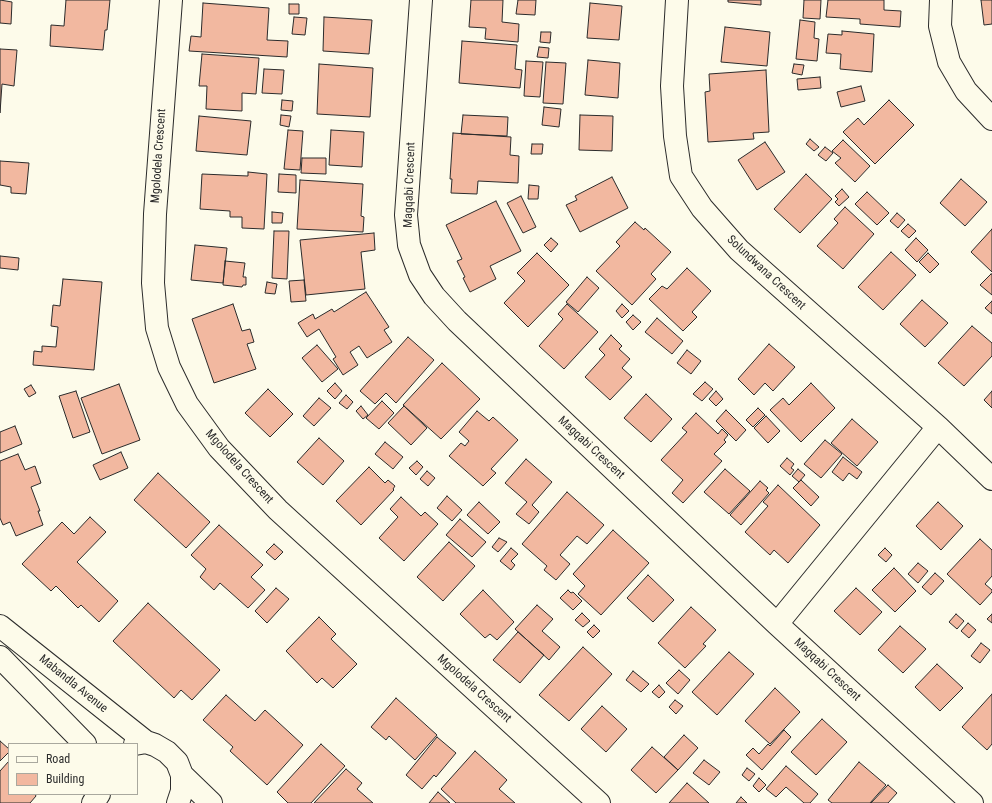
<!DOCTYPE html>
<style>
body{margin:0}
#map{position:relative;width:992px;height:803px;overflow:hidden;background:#fdfbea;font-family:"Roboto Condensed",sans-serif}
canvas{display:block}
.legend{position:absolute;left:8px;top:743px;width:130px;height:52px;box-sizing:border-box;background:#fdfbea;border:1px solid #a9a89e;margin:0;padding:5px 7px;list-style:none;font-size:12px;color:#2b2b2b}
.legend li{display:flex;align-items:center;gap:8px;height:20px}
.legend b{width:20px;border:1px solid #a9a89e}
</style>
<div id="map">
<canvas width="992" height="803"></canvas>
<ul class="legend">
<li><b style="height:5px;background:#fdfbea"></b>Road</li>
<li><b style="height:11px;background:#f2b8a0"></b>Building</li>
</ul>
</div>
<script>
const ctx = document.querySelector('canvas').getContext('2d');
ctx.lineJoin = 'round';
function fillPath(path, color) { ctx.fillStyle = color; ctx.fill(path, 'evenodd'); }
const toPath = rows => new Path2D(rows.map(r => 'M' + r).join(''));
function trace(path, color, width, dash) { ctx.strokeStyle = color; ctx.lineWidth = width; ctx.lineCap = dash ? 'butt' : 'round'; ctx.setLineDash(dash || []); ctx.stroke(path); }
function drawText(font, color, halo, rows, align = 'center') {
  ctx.font = font + ' "Roboto Condensed",sans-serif'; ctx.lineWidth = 3; ctx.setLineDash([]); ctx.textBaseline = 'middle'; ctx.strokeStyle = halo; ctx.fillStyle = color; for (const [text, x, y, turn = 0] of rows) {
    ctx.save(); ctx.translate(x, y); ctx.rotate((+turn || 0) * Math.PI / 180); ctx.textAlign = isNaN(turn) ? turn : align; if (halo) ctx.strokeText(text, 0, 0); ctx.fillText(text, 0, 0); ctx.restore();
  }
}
const building = toPath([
 [0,0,12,2,11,24,0,23,0,0],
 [66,0,110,0,107,30,105,30,103,50,50,46,51,25,64,26,66,0],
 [471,0,503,0,502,22,519,24,518,42,485,39,486,28,469,27,471,0],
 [518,0,536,0,535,15,516,14,518,0],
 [728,0,761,0,761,5,728,2,728,0],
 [804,0,821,0,820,19,803,18,804,0],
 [828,0,884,0,884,10,901,11,900,27,860,24,860,19,826,17,828,0],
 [981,0,992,0,992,24,984,25,981,0],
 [203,3,269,8,267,40,288,41,287,57,189,51,191,36,201,37,203,3],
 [590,3,622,6,619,40,587,38,590,3],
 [289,4,299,4,299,14,289,14,289,4],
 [294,17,307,18,305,35,292,34,294,17],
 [324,17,372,20,369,54,323,51,324,17],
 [800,20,815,22,814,38,819,39,817,61,796,59,800,20],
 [725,27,770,32,767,66,721,62,725,27],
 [842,31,874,34,872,72,840,69,841,54,826,53,828,34,842,35,842,31],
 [541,32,551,32,550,43,540,42,541,32],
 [462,41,517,45,515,69,522,70,520,88,459,83,462,41],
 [539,47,549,48,548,58,537,57,539,47],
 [0,49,17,50,14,86,2,84,0,113,0,49],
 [202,54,259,58,256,94,242,93,242,111,206,109,207,86,199,86,202,54],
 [588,60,620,63,618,98,585,95,588,60],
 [526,61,543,62,540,97,524,96,526,61],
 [546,62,566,63,563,104,543,103,546,62],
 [319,64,373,68,370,117,317,114,319,64],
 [794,64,804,65,802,75,792,73,794,64],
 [264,69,284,70,282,94,262,93,264,69],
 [766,70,769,132,753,133,754,139,708,142,705,92,710,91,709,74,766,70],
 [820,77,821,88,798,90,797,79,820,77],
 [861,86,865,101,841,107,837,92,861,86],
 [282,100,293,101,292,111,281,110,282,100],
 [889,100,914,125,875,164,843,132,858,118,864,125,889,100],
 [544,107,561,109,559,127,542,125,544,107],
 [281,115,291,116,289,127,280,125,281,115],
 [463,115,508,117,507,136,461,134,463,115],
 [580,115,613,116,612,151,579,150,580,115],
 [199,116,251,121,247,155,196,151,199,116],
 [288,130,303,131,300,170,284,169,288,130],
 [331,130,364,132,362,167,329,165,331,130],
 [453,133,511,137,510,155,519,156,518,183,478,181,477,194,451,193,452,179,450,179,453,133],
 [810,139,819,147,814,151,806,144,810,139],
 [843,140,870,166,855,182,835,163,841,158,832,151,843,140],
 [765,142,785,172,757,190,738,160,765,142],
 [532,144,543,144,542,154,531,154,532,144],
 [825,147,833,153,826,161,818,155,825,147],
 [302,158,326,158,326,174,301,173,302,158],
 [0,161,29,163,26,194,11,193,11,187,0,185,0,161],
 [248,172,267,174,264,229,242,228,242,217,230,217,230,211,200,209,202,174,248,176,248,172],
 [279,174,296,175,296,193,278,192,279,174],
 [806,174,832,199,800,233,774,209,806,174],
 [612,177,628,208,580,232,566,205,577,200,575,196,612,177],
 [961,179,987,202,965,226,940,203,961,179],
 [300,180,363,184,361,216,364,217,363,232,297,229,300,180],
 [529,185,539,186,538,199,528,199,529,185],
 [842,189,849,197,839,206,835,202,838,199,835,196,842,189],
 [867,192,889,213,877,225,855,204,867,192],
 [521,196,536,227,523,233,507,203,521,196],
 [496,201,521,251,490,266,496,279,470,292,463,278,465,277,457,261,462,259,446,225,496,201],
 [845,207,874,234,843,269,817,246,838,223,834,219,845,207],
 [272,212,283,213,282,223,272,223,272,212],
 [897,213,905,220,898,228,890,221,897,213],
 [635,222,644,230,645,228,671,252,651,274,656,279,632,305,596,271,620,246,616,242,635,222],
 [908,224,916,231,909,238,901,231,908,224],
 [992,229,992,272,971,252,992,229],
 [274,231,289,231,287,279,272,278,274,231],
 [374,233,375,250,361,252,365,289,306,295,300,240,374,233],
 [551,238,558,244,551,252,544,245,551,238],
 [916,238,928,250,917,262,905,250,916,238],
 [195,245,227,248,223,283,191,280,195,245],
 [891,252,916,275,883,310,858,287,891,252],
 [537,253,569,285,528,327,504,303,525,281,517,273,537,253],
 [928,253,939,264,930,273,919,262,928,253],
 [0,256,19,258,18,270,0,268,0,256],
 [225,261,245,263,243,277,246,277,246,285,243,285,242,287,223,285,225,261],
 [687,268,711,291,692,312,697,317,683,331,649,299,662,286,667,289,687,268],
 [991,274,992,274,992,295,980,285,991,274],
 [587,277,599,288,578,312,566,302,587,277],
 [63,279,102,282,94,370,33,365,34,351,42,352,42,346,56,347,58,327,51,326,53,305,60,306,63,279],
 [304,280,306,301,291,302,289,281,304,280],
 [267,282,277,284,275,294,265,293,267,282],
 [366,292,389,327,384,330,392,342,367,358,359,346,350,352,358,365,343,375,333,359,336,357,319,329,307,337,298,323,313,314,315,319,332,309,334,312,366,292],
 [922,300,948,323,925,347,900,324,922,300],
 [992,301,992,314,985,308,992,301],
 [233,304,242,331,250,329,254,342,247,344,256,369,214,383,192,319,233,304],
 [567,304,598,332,564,369,539,346,563,319,558,314,567,304],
 [622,304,629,311,622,318,616,311,622,304],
 [633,315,641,322,633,330,626,322,633,315],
 [657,318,683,341,672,354,645,332,657,318],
 [972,326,992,343,992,356,964,386,938,363,972,326],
 [611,335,622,346,619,349,630,359,622,368,632,377,610,400,585,377,605,355,599,349,611,335],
 [408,337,434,360,396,403,386,393,375,404,360,391,408,337],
 [769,344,795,367,773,391,765,383,754,395,738,379,769,344],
 [317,345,338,369,322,382,302,358,317,345],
 [687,350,701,361,691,374,677,363,687,350],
 [442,363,480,399,441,439,403,405,442,363],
 [705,382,713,389,702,401,693,394,705,382],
 [335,383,342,391,335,399,327,391,335,383],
 [811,383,835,408,801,442,770,410,783,398,789,405,811,383],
 [119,384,140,440,102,454,81,398,119,384],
 [31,385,36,393,29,397,24,389,31,385],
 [268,389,293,414,270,437,245,413,268,389],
 [76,391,90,432,73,438,59,396,76,391],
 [716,391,723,399,716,406,709,399,716,391],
 [992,391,992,408,984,400,992,391],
 [646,394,672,419,651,442,624,418,646,394],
 [346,395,353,402,347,409,339,403,346,395],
 [319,398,331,408,314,426,303,416,319,398],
 [382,401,394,413,379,429,366,418,382,401],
 [361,406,368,415,363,419,356,411,361,406],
 [404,406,427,428,411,445,388,423,404,406],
 [758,408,765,415,753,427,746,420,758,408],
 [726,410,746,430,736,441,716,421,726,410],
 [477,411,489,421,493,417,518,440,491,469,496,473,483,486,449,456,461,443,465,446,469,441,459,432,477,411],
 [696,413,718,434,722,429,728,435,724,440,726,442,714,454,722,461,683,503,672,493,683,480,661,460,687,432,682,428,696,413],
 [766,416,780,431,768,443,754,428,766,416],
 [852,419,878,442,857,466,831,443,852,419],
 [15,426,22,444,0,453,0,432,15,426],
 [319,438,344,461,323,485,297,462,319,438],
 [825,440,842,454,821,478,804,464,825,440],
 [385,442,403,457,393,469,375,454,385,442],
 [121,452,128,468,100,480,93,465,121,452],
 [18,454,25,470,35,466,41,483,31,487,40,511,38,511,43,525,16,536,10,522,3,525,0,518,0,461,18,454],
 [843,457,862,472,857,479,849,473,843,481,832,472,843,457],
 [787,458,794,464,791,468,794,470,790,475,780,466,787,458],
 [526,459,552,482,532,505,539,512,529,524,516,514,527,502,505,483,526,459],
 [417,461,423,467,416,475,409,468,417,461],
 [369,467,385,483,388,480,395,486,393,489,394,490,361,525,336,501,369,467],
 [725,469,750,491,729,514,704,492,725,469],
 [798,469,805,475,799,482,792,476,798,469],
 [427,471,435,478,428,486,420,479,427,471],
 [158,473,210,522,186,548,134,500,158,473],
 [801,480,819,497,811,506,793,488,801,480],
 [760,481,768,488,766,490,769,493,741,525,730,515,760,481],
 [778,485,820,525,788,563,774,550,770,555,745,532,768,506,763,502,778,485],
 [567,492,604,525,587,544,577,536,560,555,570,564,556,580,544,570,547,566,522,544,567,492],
 [447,496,462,510,452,521,437,508,447,496],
 [401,497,421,516,425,512,438,524,404,561,379,538,398,517,390,509,401,497],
 [479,502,500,522,488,534,467,515,479,502],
 [938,502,963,526,941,550,916,526,938,502],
 [90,517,106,532,77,562,118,601,99,622,81,605,78,608,56,586,51,591,22,564,62,522,74,534,90,517],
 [460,519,486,542,472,557,446,535,460,519],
 [219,525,263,565,251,577,265,590,248,608,220,583,214,590,200,577,206,569,191,555,219,525],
 [613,530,649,563,601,615,578,594,585,586,573,574,613,530],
 [499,538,507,542,498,552,492,547,499,538],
 [980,539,992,550,992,576,985,584,992,590,992,592,980,605,947,574,980,539],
 [449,542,475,566,443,601,417,577,449,542],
 [274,544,283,552,275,560,266,552,274,544],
 [511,548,518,554,511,561,515,565,511,570,500,561,511,548],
 [885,548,892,555,886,562,878,555,885,548],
 [918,563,928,571,918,583,908,574,918,563],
 [894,568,916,591,895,612,872,590,894,568],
 [935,573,944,581,931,595,922,587,935,573],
 [648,575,674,600,653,622,627,598,648,575],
 [276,588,289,599,267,623,255,611,276,588],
 [856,588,882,612,860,635,834,611,856,588],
 [483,590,514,622,497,640,490,634,485,638,460,614,483,590],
 [568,590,571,593,573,592,582,601,573,610,560,598,568,590],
 [148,603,220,670,192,700,181,690,174,698,113,641,148,603],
 [537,605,553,619,542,631,560,647,549,660,515,629,537,605],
 [691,607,716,630,703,644,706,646,685,668,658,643,691,607],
 [582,613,590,621,583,627,575,620,582,613],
 [956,614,964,621,957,629,949,622,956,614],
 [992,614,992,623,987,619,992,614],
 [319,617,336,634,331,639,357,664,333,688,322,678,317,683,286,651,319,617],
 [968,623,976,630,969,638,961,631,968,623],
 [594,625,600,631,593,638,587,632,594,625],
 [900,626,926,649,903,673,878,650,900,626],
 [518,632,544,655,520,683,493,660,518,632],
 [981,643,990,650,980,663,971,656,981,643],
 [583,647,612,674,569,721,539,695,583,647],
 [729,652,754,674,717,715,692,692,729,652],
 [937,664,963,688,940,711,915,687,937,664],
 [679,670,690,680,678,694,666,683,679,670],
 [633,671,649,684,641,692,626,680,633,671],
 [659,685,665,692,659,698,652,692,659,685],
 [775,688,800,712,770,744,745,721,775,688],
 [992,694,992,744,987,750,962,727,992,694],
 [226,695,255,721,265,710,303,745,267,785,230,751,233,747,203,720,226,695],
 [396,698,437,735,415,760,389,736,386,740,371,727,396,698],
 [675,700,683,706,676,714,669,707,675,700],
 [602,706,627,729,606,752,581,729,602,706],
 [822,719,847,742,816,775,791,752,822,719],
 [784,730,791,737,762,770,746,755,753,748,759,754,768,744,770,746,784,730],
 [684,735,698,748,678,770,664,757,684,735],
 [437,737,456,753,436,777,434,775,422,789,406,775,437,737],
 [0,741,9,749,9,752,0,761,0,741],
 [321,744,345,766,311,803,288,803,277,792,321,744],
 [652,747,678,770,656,793,631,770,652,747],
 [475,751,507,780,499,789,515,803,456,803,441,789,475,751],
 [704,760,720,772,709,785,693,773,704,760],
 [9,761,9,794,35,794,36,796,30,803,0,803,0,771,9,761],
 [859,762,886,785,870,803,832,803,828,800,859,762],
 [786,766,818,794,810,803,804,803,786,787,776,797,766,789,786,766],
 [747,768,755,774,749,781,742,775,747,768],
 [346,769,362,783,357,789,373,803,314,803,346,769],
 [759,778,766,785,759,792,753,786,759,778],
 [687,783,709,803,669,803,687,783],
 [888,785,897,793,888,803,871,803,888,785],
 [438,792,450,803,429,803,438,792],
 [741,797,747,803,736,803,741,797]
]);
const minor = toPath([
 [171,0,155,214,153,283,157,328,169,367,187,404,219,448,278,510,599,803],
 [421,0,406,215,409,245,420,275,434,296,457,321,777,624,972,803],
 [677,0,672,86,675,136,681,176,702,208,739,250,938,427,992,479],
 [941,0,940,26,949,62,966,91,992,119],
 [777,624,938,427],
 [0,626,146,742],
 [0,657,85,744],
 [135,744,146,742,155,745,167,752,177,762,182,775,182,791,178,803],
 [182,775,211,803],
 [93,803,99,794]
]);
const streetNames = [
 ["Mgolodela Crescent",159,156,-86],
 ["Magqabi Crescent",410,185,-88],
 ["Solundwana Crescent",766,273,43],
 ["Magqabi Crescent",591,448,43],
 ["Mgolodela Crescent",239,467,48],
 ["Magqabi Crescent",827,670,43],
 ["Mabandla Avenue",73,684,39],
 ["Mgolodela Crescent",474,689,42]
];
fillPath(building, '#f2b8a0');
trace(building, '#2b2b2b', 1);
trace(minor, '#2b2b2b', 24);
trace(minor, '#fdfbea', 22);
drawText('12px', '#2b2b2b', '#fdfbea', streetNames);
</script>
